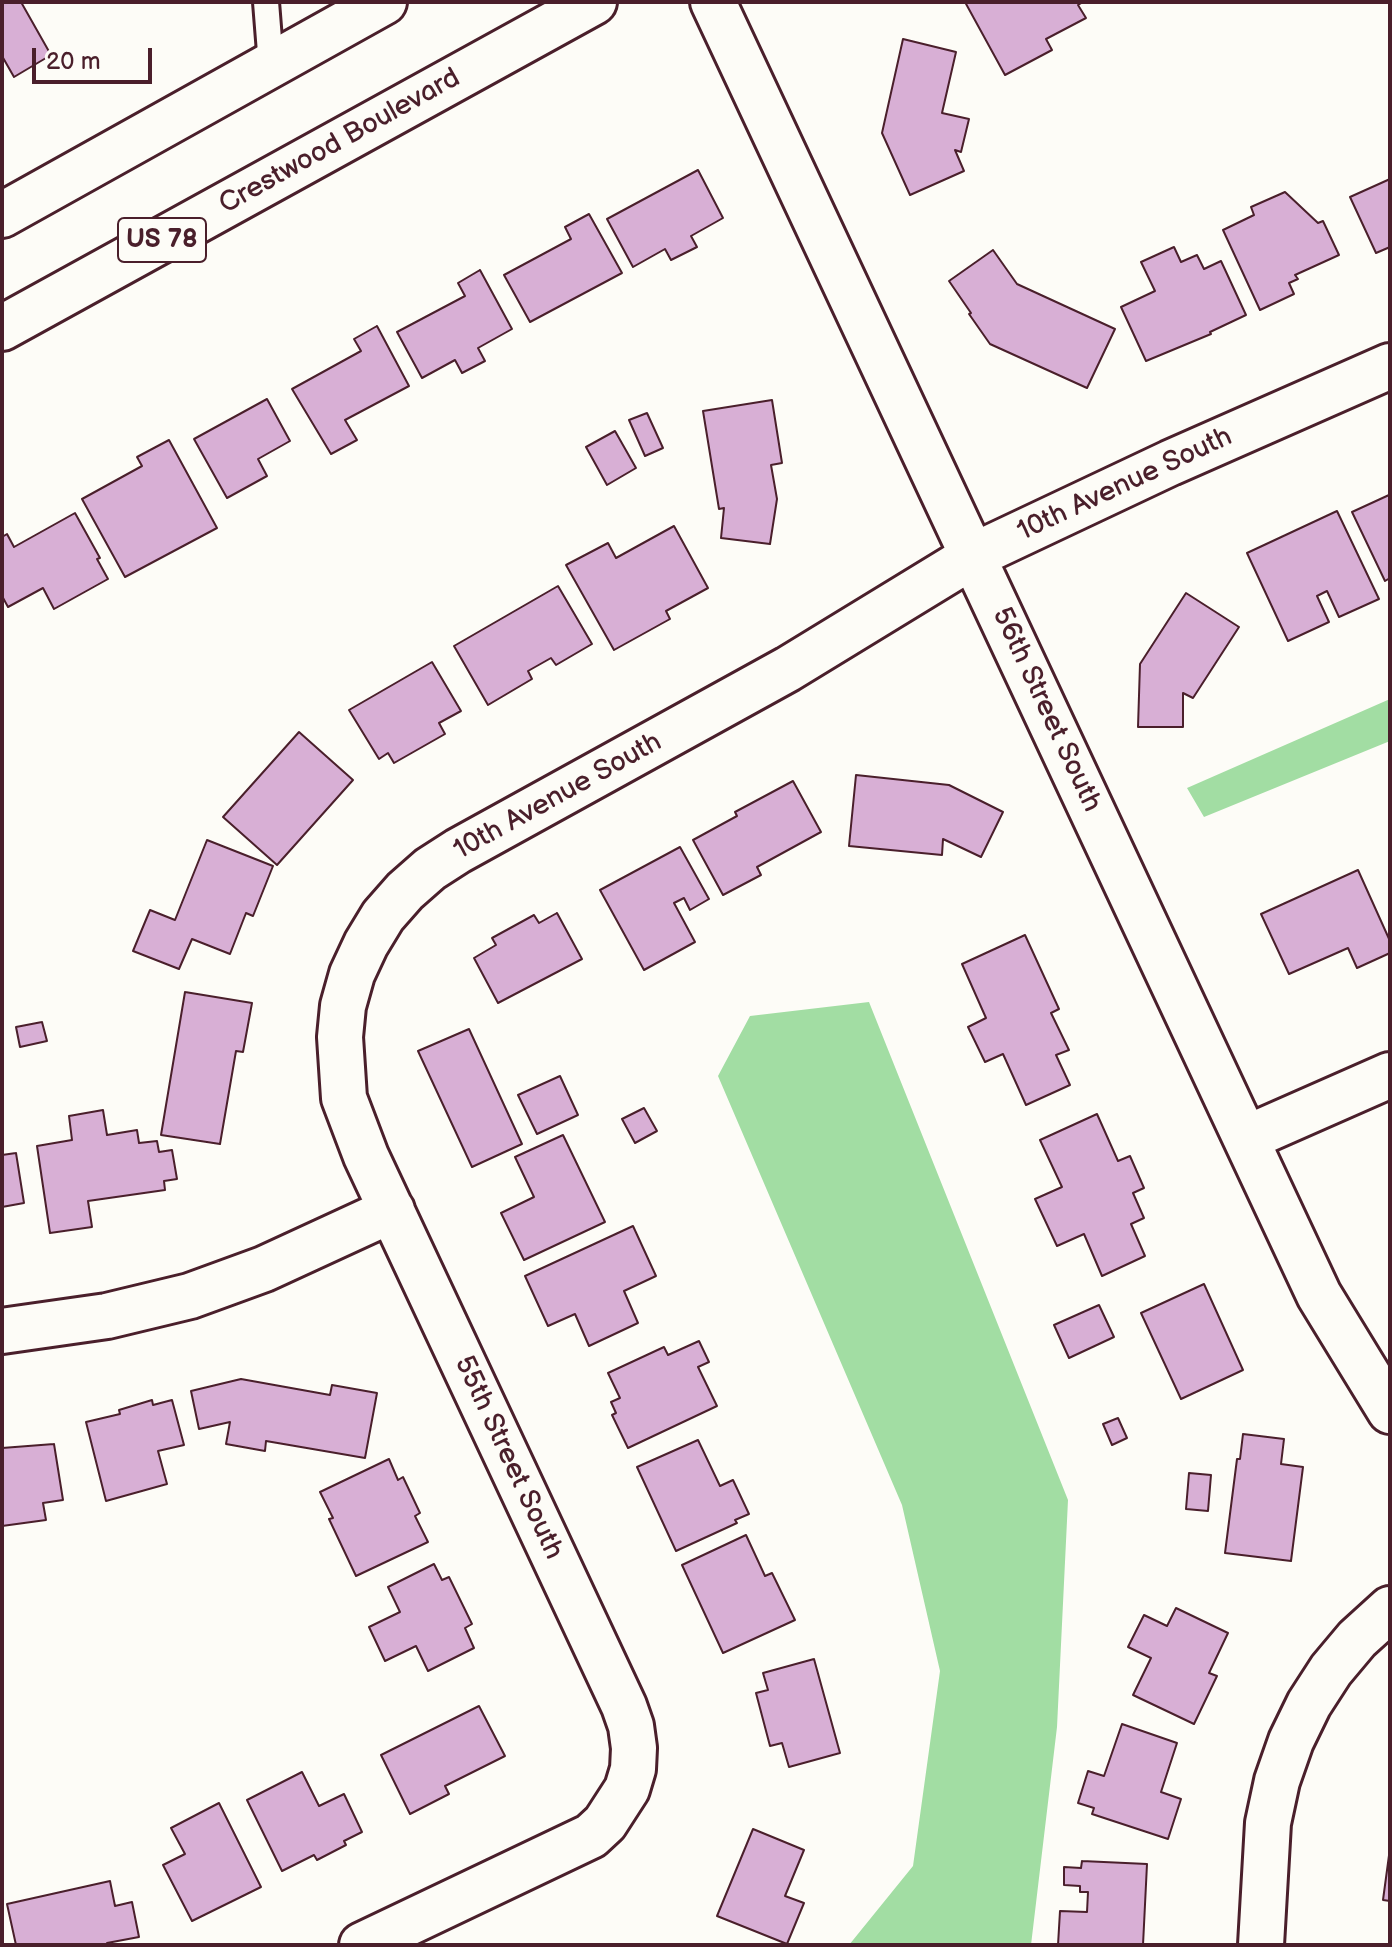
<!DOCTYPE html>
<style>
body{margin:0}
#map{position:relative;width:1392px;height:1947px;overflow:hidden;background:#fdfcf7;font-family:"Balsamiq Sans",sans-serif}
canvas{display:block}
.frame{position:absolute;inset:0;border:4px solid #4a1f2b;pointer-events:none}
.scale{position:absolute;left:32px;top:48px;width:120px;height:36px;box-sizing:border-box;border:4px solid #4a1f2b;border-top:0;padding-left:10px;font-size:24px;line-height:28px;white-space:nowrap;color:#4a1f2b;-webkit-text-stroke:6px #fdfcf7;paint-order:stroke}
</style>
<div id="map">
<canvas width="1392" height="1947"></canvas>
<div class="frame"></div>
<div class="scale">20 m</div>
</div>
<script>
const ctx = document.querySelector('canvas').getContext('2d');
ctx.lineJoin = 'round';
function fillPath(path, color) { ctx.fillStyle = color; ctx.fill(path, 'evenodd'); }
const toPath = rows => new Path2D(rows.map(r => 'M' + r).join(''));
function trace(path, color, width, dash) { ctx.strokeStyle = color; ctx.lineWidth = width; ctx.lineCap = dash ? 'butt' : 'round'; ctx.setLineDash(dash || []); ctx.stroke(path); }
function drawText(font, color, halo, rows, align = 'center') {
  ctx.font = font + ' "Balsamiq Sans",sans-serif'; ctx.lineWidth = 7; ctx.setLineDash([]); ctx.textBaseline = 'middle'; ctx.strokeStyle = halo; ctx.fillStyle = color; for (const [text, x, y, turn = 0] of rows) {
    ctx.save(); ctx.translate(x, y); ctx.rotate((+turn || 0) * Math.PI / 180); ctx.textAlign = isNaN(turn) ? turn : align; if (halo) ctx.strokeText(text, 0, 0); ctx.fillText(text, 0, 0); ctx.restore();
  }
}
const green = toPath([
 [1390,699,1390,741,1204,817,1187,788],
 [869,1002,1068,1500,1057,1727,1031,1945,849,1945,913,1866,940,1671,902,1505,718,1076,750,1016]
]);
const building = toPath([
 [2,2,21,2,51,55,14,77,2,56,2,2],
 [965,2,1083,2,1078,5,1086,18,1046,39,1052,50,1005,75,965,2],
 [903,39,956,52,942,113,969,119,961,152,955,150,964,171,910,195,882,133,903,39],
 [698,170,723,218,691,236,697,247,671,260,665,249,633,267,607,219,698,170],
 [1390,179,1390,247,1376,253,1350,197,1390,179],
 [1285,192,1318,223,1323,221,1339,255,1295,275,1298,279,1289,283,1294,294,1260,310,1223,230,1254,215,1251,207,1285,192],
 [589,214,622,273,530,322,504,275,571,239,565,227,589,214],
 [1174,247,1181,262,1197,255,1204,269,1221,261,1246,315,1210,332,1211,334,1146,361,1121,307,1155,291,1141,262,1174,247],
 [993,250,1017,284,1115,329,1087,388,990,344,969,314,971,313,949,281,993,250],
 [480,270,512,329,478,348,485,361,462,373,455,360,422,378,397,332,465,296,458,283,480,270],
 [377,326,409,386,345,420,357,440,331,454,292,389,361,351,354,339,377,326],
 [267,399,290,441,258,459,267,476,227,498,194,439,267,399],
 [772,400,782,463,771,465,777,499,770,544,721,538,724,508,719,509,703,411,772,400],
 [647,413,663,448,645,456,629,420,647,413],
 [615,431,636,468,607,485,586,447,615,431],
 [169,440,217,528,125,577,82,499,142,466,137,457,169,440],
 [1389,495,1390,578,1385,581,1352,512,1389,495],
 [1337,511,1379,599,1339,617,1327,591,1317,596,1329,622,1288,641,1247,553,1337,511],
 [75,513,100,558,97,559,108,579,54,609,43,588,8,607,2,596,2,537,7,534,14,547,75,513],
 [674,526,708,588,666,611,670,619,614,650,566,565,608,543,616,558,674,526],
 [558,586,592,644,556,665,551,658,528,671,532,679,488,705,454,646,558,586],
 [1186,593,1239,627,1193,698,1183,693,1183,727,1138,727,1140,664,1186,593],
 [432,662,461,711,439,723,445,734,394,763,388,753,379,759,349,710,432,662],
 [299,732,353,780,277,865,223,817,299,732],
 [856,775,949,785,1003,812,981,857,943,839,942,855,849,846,856,775],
 [793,781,821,832,757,867,761,875,723,895,693,840,737,816,735,812,793,781],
 [207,840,273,866,253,916,246,913,230,954,192,939,179,969,133,951,150,910,175,920,207,840],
 [680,847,709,899,690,910,684,898,674,903,695,942,644,970,600,890,680,847],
 [1358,870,1390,941,1390,953,1357,968,1348,948,1289,974,1261,914,1358,870],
 [557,913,582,959,498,1003,474,958,496,945,492,938,534,915,539,923,557,913],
 [1025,935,1059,1009,1051,1013,1069,1050,1056,1055,1070,1085,1026,1105,1003,1054,985,1062,968,1027,986,1018,962,964,1025,935],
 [185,992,252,1003,243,1052,236,1051,220,1144,161,1135,185,992],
 [42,1022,47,1041,20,1047,16,1027,42,1022],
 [469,1029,522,1144,472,1167,418,1051,469,1029],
 [560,1076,578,1115,537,1134,518,1095,560,1076],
 [644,1108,657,1131,635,1143,622,1119,644,1108],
 [103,1110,107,1135,137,1130,139,1143,157,1141,159,1152,172,1150,177,1179,164,1181,165,1190,88,1201,92,1227,50,1233,37,1146,72,1140,69,1116,103,1110],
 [1097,1114,1118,1161,1130,1156,1144,1188,1133,1193,1144,1218,1131,1224,1145,1256,1102,1276,1084,1234,1057,1246,1035,1199,1062,1187,1040,1140,1097,1114],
 [563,1135,605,1222,524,1260,501,1213,534,1197,515,1157,563,1135],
 [16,1153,24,1203,2,1207,2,1155,16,1153],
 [633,1226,656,1276,624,1291,638,1323,589,1346,575,1314,548,1326,525,1276,633,1226],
 [1204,1284,1243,1370,1181,1399,1141,1313,1204,1284],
 [1099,1305,1114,1337,1069,1358,1054,1325,1099,1305],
 [699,1341,709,1362,698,1367,717,1406,628,1448,612,1415,616,1413,611,1402,620,1398,608,1373,664,1347,668,1355,699,1341],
 [241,1379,330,1395,332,1385,377,1393,365,1458,266,1441,265,1451,226,1444,230,1422,199,1429,191,1391,241,1379],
 [152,1400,153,1405,172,1400,184,1445,158,1451,167,1484,106,1501,86,1422,120,1414,119,1410,152,1400],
 [1118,1418,1127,1438,1112,1445,1103,1424,1118,1418],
 [1243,1434,1284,1439,1281,1464,1303,1467,1291,1561,1225,1553,1237,1459,1240,1459,1243,1434],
 [698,1440,720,1486,733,1480,749,1514,735,1520,737,1523,676,1551,637,1467,698,1440],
 [54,1444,63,1500,43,1503,46,1520,2,1526,2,1448,54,1444],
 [389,1459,398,1480,403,1477,420,1513,415,1516,428,1542,356,1576,329,1519,333,1518,320,1492,389,1459],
 [1189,1473,1211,1475,1208,1511,1186,1509,1189,1473],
 [746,1535,765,1576,772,1573,795,1620,723,1653,682,1565,746,1535],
 [434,1564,442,1580,449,1577,472,1624,465,1628,474,1648,428,1671,416,1646,385,1661,369,1627,400,1612,388,1587,434,1564],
 [1176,1608,1228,1633,1209,1673,1217,1676,1194,1724,1133,1695,1151,1658,1128,1647,1144,1615,1167,1626,1176,1608],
 [814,1659,840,1753,789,1767,782,1743,770,1746,756,1693,768,1690,763,1673,814,1659],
 [479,1706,505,1756,445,1786,449,1794,410,1814,381,1755,479,1706],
 [1122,1724,1177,1743,1161,1792,1181,1799,1168,1839,1092,1814,1094,1808,1078,1803,1088,1771,1104,1776,1122,1724],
 [302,1772,319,1806,344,1794,362,1832,344,1841,346,1845,317,1860,314,1855,282,1871,247,1800,302,1772],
 [219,1803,261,1887,192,1921,163,1865,185,1854,171,1828,219,1803],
 [753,1829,804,1850,785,1896,804,1903,787,1944,717,1916,753,1829],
 [1390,1848,1390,1901,1383,1900,1390,1848],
 [1082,1861,1147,1864,1143,1945,1058,1945,1060,1911,1087,1912,1088,1892,1080,1892,1080,1886,1064,1885,1064,1867,1081,1868,1082,1861],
 [110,1881,115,1906,132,1902,139,1937,107,1943,108,1945,16,1945,7,1904,110,1881]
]);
const service = toPath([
 [266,2,271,65]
]);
const minor = toPath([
 [713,2,1319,1295,1390,1411],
 [1247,1138,1390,1075],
 [2,1331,107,1316,190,1296,264,1269,392,1210],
 [362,1945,591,1836,605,1823,627,1789,633,1769,634,1748,631,1726,624,1706,366,1156,344,1098,340,1037,343,1006,352,974,366,944,383,916,405,891,430,869,458,851,788,669,973,556,1170,463,1390,366],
 [1261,1945,1268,1823,1277,1781,1291,1741,1309,1704,1331,1670,1357,1639,1390,1609]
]);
const primary = toPath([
 [2,215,384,2],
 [2,328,594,2]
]);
const shields = [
 [162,240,88]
];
const shieldNames = [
 ["US 78",162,240]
];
const streetNames = [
 ["Crestwood Boulevard",340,142,-29],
 ["10th Avenue South",1125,485,-25],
 ["56th Street South",1046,710,65],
 ["10th Avenue South",558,797,-29],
 ["55th Street South",508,1458,65]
];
fillPath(green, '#a2dda3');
fillPath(building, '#d8afd5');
trace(building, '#4a1f2b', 2);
trace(service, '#4a1f2b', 30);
trace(minor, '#4a1f2b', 50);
trace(primary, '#4a1f2b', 50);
trace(service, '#fdfcf7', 24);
trace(minor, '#fdfcf7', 44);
trace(primary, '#fdfcf7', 44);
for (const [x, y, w] of shields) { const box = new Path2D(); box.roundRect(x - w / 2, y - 22, w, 44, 6); ctx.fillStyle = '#fdfcf7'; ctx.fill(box); trace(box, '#4a1f2b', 2); }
drawText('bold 26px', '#4a1f2b', null, shieldNames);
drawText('28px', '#4a1f2b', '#fdfcf7', streetNames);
</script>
